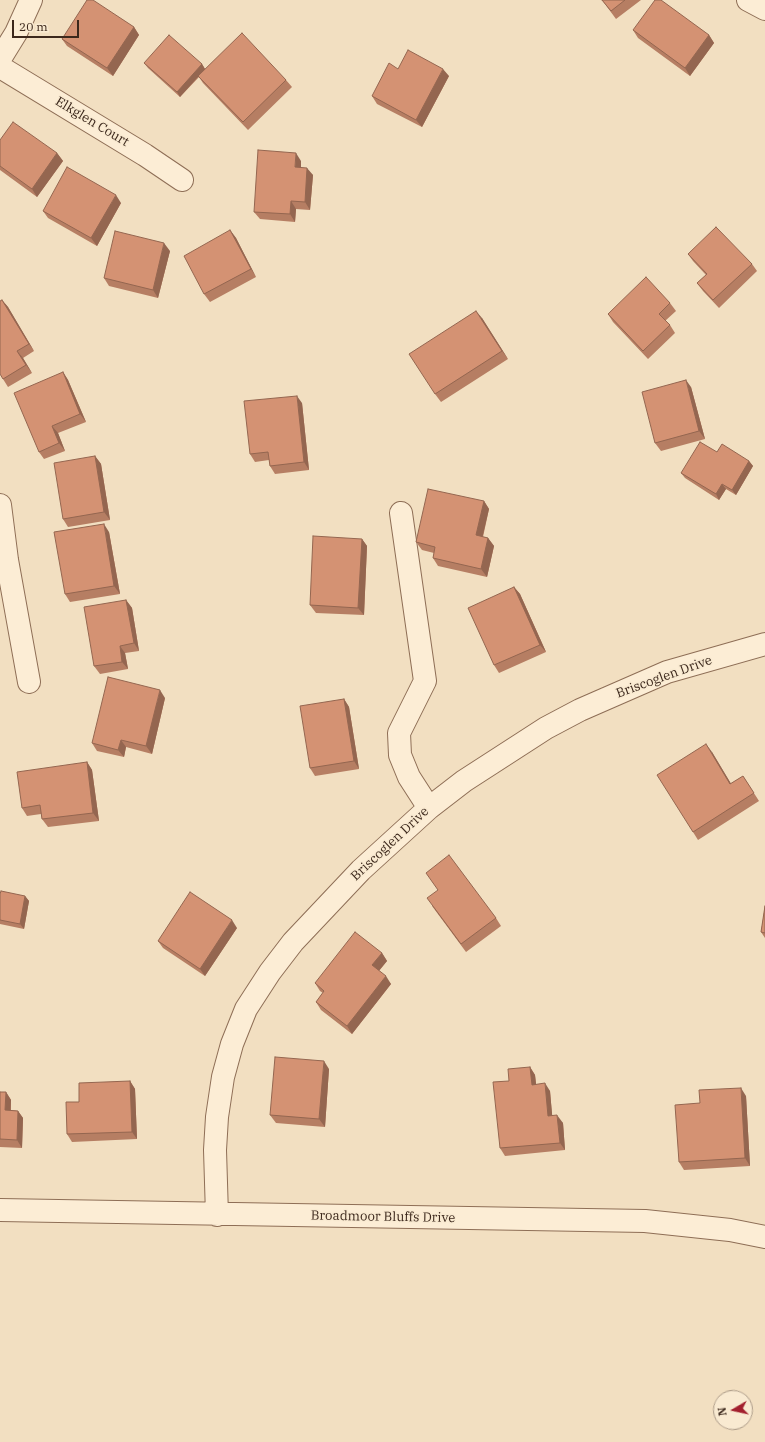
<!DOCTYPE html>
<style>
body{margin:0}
#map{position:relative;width:765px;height:1442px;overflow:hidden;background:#f2dfc1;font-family:"IBM Plex Serif",serif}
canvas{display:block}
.north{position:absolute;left:713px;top:1390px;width:40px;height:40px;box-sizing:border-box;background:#f9ead1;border:1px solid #ad9c89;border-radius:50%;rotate:261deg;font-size:11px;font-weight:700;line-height:16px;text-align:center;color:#3c281c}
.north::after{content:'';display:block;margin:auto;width:14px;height:18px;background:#a3202e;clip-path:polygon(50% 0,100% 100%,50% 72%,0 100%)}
.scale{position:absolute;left:12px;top:20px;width:67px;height:18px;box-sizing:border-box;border:2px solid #3c281c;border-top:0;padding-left:5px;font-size:12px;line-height:14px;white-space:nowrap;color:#3c281c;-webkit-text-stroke:3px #f9ead1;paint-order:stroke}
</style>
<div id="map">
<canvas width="765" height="1442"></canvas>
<div class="north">N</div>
<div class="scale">20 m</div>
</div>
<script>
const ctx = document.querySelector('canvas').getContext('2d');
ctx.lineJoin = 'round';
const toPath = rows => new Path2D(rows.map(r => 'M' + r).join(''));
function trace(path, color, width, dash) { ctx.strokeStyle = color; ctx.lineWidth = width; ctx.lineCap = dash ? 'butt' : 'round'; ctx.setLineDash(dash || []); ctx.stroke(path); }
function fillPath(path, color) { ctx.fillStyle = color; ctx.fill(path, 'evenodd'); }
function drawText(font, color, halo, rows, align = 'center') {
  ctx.font = font + ' "IBM Plex Serif",serif'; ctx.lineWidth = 3; ctx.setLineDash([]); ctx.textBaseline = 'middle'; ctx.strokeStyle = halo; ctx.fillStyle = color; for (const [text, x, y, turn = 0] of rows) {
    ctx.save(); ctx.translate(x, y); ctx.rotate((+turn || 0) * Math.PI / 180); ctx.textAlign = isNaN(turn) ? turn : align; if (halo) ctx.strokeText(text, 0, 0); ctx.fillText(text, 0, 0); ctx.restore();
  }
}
const minor = toPath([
 [748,0,765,9],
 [0,59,16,33,31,0],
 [0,67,145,155,182,180],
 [0,505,7,560,29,682],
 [401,513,425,681,399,733,400,755,409,777,429,808],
 [0,1210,645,1221,730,1230,765,1237],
 [217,1215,215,1150,217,1117,223,1077,232,1044,246,1009,270,972,293,942,361,870,429,808,464,781,546,728,580,710,667,672,765,644]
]);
const wall = toPath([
 [602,0,641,0,616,19],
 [134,27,139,35,113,76,67,46,62,39],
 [633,30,709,35,714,43,690,76,638,38],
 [144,63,202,64,205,69,286,80,292,87,248,130,203,83,199,77,180,97,148,68],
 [398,69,449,76,422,127,377,104,372,96],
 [0,140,57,153,63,161,37,197,0,170],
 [301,161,301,167,313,175,310,210,296,209,295,222,260,219,254,212],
 [121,203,97,246,48,218,43,211],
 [230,230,236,238,256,277,210,302,204,294],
 [170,251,158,298,109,286,104,278],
 [688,254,752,264,757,271,719,308,703,291,697,283,706,275,693,261],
 [2,300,8,307,34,351,23,358,32,373,8,387,3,379],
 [670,303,676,311,665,321,670,325,675,333,648,359,613,322,608,314],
 [482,318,508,359,441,402,435,394],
 [63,372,68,380,86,422,58,433,65,451,44,459,39,452],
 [691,387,705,439,661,451,655,443],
 [302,403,309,470,275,474,270,466,269,460,255,462,250,454],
 [717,452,749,461,753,466,736,495,726,489,719,500,685,478,681,473],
 [95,456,101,464,110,520,68,527,63,519],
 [484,501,489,509,483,537,488,538,494,546,487,577,438,566,433,558,434,553,422,550,416,542],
 [109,532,120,594,70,602,65,594],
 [362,539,367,546,364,615,316,613,310,605],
 [514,587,520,594,546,652,499,673,494,665],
 [126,600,132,608,139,651,125,653,128,669,100,674,94,666],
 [165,698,152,754,126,747,124,757,97,751,92,743],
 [344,699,349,707,359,769,315,776,310,768],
 [712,752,731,784,743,776,759,801,698,840,693,832],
 [87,762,92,770,99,821,48,827,42,819,41,814,27,816,22,808],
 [0,894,25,896,29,901,24,929,0,924],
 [432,906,496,918,501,926,466,952],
 [765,906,765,938,761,932],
 [237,928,205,976,163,948,158,941],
 [382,953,387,961,379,971,391,984,352,1034,321,1010,316,1002,323,993,320,991,315,983],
 [530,1067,535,1075,536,1084,550,1091,552,1115,563,1123,565,1150,505,1156,500,1148,509,1081],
 [329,1069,325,1127,276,1123,270,1115],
 [130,1081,135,1089,137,1139,72,1142,67,1134,79,1102],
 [0,1092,6,1092,11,1100,11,1110,18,1111,23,1118,22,1148,0,1147],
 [746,1096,750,1166,684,1170,679,1162,700,1103]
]);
const shadedWall = toPath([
 [134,27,139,35,113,76,107,68],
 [709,35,714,43,690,76,685,68],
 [202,64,205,69,180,97,177,92],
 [443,69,449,76,422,127,416,120],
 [57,153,63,161,37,197,32,189],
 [296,153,301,161,301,175,295,167],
 [307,168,313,175,310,210,305,202],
 [116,195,121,203,97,246,91,238],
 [291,201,296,209,295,222,290,214],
 [230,230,236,238,256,277,251,269],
 [164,243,170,251,158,298,153,290],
 [2,300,8,307,34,351,29,344],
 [476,311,482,318,508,359,502,351],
 [17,351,23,358,32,373,26,365],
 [63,372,68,380,86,422,80,414],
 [686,380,691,387,705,439,699,431],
 [297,396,302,403,309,470,304,462],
 [52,426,58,433,65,451,59,443],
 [95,456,101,464,110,520,104,512],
 [749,461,753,466,736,495,732,490],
 [722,484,726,489,719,500,716,494],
 [484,501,489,509,481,543,476,535],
 [104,524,109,532,120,594,114,586],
 [488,538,494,546,487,577,481,569],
 [362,539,367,546,364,615,358,608],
 [514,587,520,594,546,652,540,645],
 [126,600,132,608,139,651,134,643],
 [120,646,125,653,128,669,122,662],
 [160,690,165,698,152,754,146,746],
 [344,699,349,707,359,769,354,761],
 [121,740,126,747,124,757,118,750],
 [706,744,712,752,736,792,730,784],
 [87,762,92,770,99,821,93,813],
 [25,896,29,901,24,929,20,924],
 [232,920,237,928,205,976,200,969],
 [382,953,387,961,377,973,372,965],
 [386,976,391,984,352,1034,347,1026],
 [324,1061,329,1069,325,1127,319,1119],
 [530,1067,535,1075,537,1092,532,1085],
 [130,1081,135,1089,137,1139,132,1132],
 [545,1083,550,1091,553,1124,548,1116],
 [741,1088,746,1096,750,1166,745,1158],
 [6,1092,11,1100,10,1118,5,1110],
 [18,1111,23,1118,22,1148,17,1140],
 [557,1115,563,1123,565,1150,560,1143]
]);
const building = toPath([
 [87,0,93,0,134,27,107,68,62,39,87,0],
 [602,0,625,0,611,11,602,0],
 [655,0,661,0,709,35,685,68,633,30,655,0],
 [242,33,286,80,243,122,198,76,242,33],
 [169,35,202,64,177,92,144,63,169,35],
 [408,50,443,69,416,120,372,96,389,63,398,69,408,50],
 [13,122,57,153,32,189,0,166,0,140,13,122],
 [258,150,296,153,295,167,307,168,305,202,291,201,290,214,254,212,258,150],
 [67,167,116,195,91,238,43,211,67,167],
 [716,227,752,264,713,300,697,283,707,274,688,254,716,227],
 [230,230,251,269,204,294,184,256,230,230],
 [115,231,164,243,153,290,104,278,115,231],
 [646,277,670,303,659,314,670,325,643,351,608,314,646,277],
 [2,300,29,344,17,351,26,365,3,379,0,374,0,301,2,300],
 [476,311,502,351,435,394,409,354,476,311],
 [63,372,80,414,52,426,59,443,39,452,14,393,63,372],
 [686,380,699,431,655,443,642,392,686,380],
 [297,396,304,462,270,466,268,452,250,454,244,401,297,396],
 [700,442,717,452,722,444,749,461,732,490,722,484,716,494,681,473,700,442],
 [95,456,104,512,63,519,54,463,95,456],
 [428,489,484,501,476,535,488,538,481,569,433,558,435,547,416,542,428,489],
 [104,524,114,586,65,594,54,532,104,524],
 [313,536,362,539,358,608,310,605,313,536],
 [514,587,540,645,494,665,468,608,514,587],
 [126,600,134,643,120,646,122,662,94,666,84,607,126,600],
 [108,677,160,690,146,746,121,740,118,750,92,743,108,677],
 [344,699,354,761,310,768,300,706,344,699],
 [706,744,730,784,743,776,754,793,693,832,657,775,706,744],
 [87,762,93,813,42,819,40,805,22,808,17,772,87,762],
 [449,855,496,918,461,944,427,898,438,890,426,873,449,855],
 [1,891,25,896,20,924,0,920,0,894,1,891],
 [190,892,232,920,200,969,158,941,190,892],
 [765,906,765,933,761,932,765,906],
 [355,932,382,953,372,965,386,976,347,1026,316,1002,324,991,315,983,355,932],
 [275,1057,324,1061,319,1119,270,1115,275,1057],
 [530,1067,532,1085,545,1083,548,1116,557,1115,560,1143,500,1148,493,1082,509,1081,508,1069,530,1067],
 [130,1081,132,1132,67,1134,66,1102,79,1102,79,1083,130,1081],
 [741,1088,745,1158,679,1162,675,1105,700,1103,699,1090,741,1088],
 [0,1092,6,1092,5,1110,18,1111,17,1140,0,1139,0,1092]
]);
const streetNames = [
 ["Elkglen Court",92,122,31],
 ["Briscoglen Drive",664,677,-20],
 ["Briscoglen Drive",390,844,-43],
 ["Broadmoor Bluffs Drive",383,1217,1]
];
trace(minor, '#8e6e56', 24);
trace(minor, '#fcedd5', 22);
fillPath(wall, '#b67e63');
fillPath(shadedWall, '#946650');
fillPath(building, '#d49273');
trace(building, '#946650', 1);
drawText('13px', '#3c281c', '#f9ead1', streetNames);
</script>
